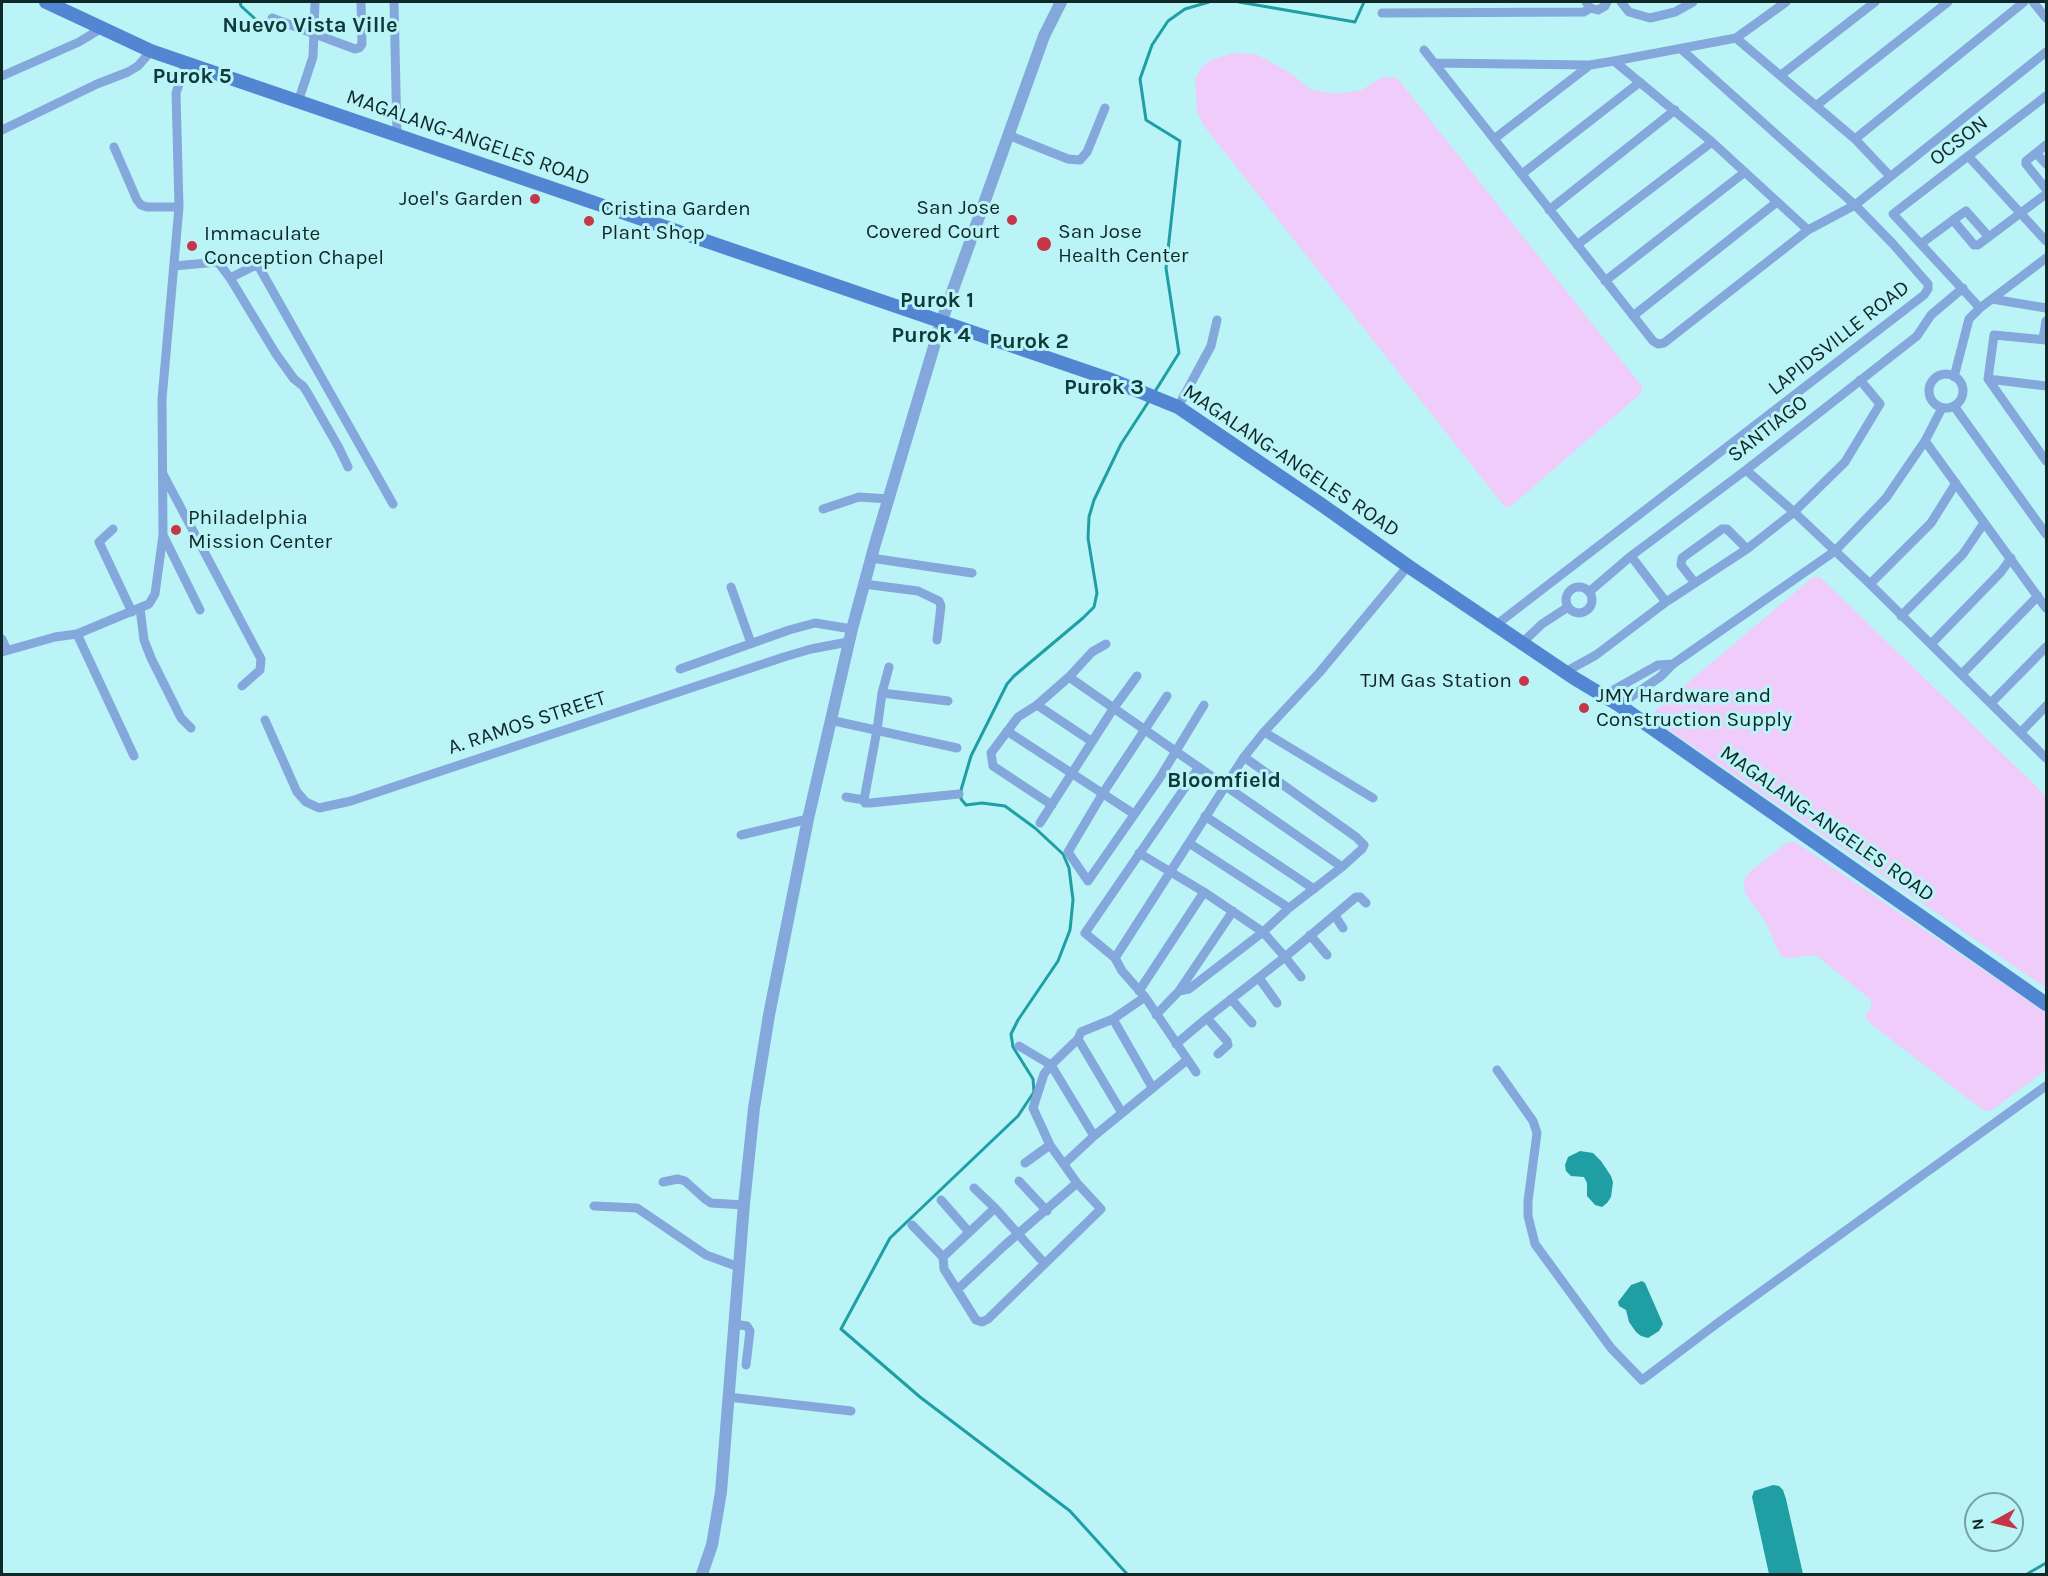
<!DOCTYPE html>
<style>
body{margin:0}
#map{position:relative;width:2048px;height:1576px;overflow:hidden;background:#baf4f6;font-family:Karla,sans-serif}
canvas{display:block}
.frame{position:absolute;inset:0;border:3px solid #112829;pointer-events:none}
.north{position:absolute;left:1964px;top:1492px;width:60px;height:60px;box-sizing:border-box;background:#baf4f6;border:2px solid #76a2a4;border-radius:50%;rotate:262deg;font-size:16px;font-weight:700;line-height:24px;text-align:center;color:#112829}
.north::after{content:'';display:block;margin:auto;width:21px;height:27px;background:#c63649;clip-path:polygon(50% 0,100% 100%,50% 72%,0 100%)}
</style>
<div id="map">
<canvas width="2048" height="1576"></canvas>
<div class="frame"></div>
<div class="north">N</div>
</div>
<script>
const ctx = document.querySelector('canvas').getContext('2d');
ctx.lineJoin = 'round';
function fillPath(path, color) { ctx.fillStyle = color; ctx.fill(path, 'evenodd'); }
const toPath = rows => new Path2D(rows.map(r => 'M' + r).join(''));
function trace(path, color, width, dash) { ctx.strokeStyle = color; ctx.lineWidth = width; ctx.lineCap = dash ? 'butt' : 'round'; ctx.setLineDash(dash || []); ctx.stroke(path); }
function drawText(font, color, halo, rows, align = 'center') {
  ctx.font = font + ' Karla,sans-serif'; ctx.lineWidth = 6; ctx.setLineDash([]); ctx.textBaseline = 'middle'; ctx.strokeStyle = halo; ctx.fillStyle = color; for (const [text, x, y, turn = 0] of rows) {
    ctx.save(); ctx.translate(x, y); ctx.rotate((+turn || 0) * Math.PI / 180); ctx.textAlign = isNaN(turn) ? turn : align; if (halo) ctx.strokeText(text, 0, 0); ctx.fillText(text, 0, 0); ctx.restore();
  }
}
const green = toPath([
 [1233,53,1256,54,1289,72,1310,89,1330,93,1345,93,1361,90,1383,77,1397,78,1641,385,1642,391,1639,395,1510,507,1504,506,1204,126,1197,112,1195,80,1201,68,1211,60],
 [1813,577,1820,577,2046,796,2046,988,1653,719,1653,713,1657,709],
 [1794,841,2046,1013,2046,1070,1992,1110,1984,1111,1872,1025,1866,1018,1866,1015,1871,1007,1871,1000,1817,956,1811,955,1790,958,1782,957,1776,947,1766,923,1745,893,1744,883,1745,878,1751,871,1786,843]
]);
const water = toPath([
 [1580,1151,1593,1153,1601,1161,1611,1176,1613,1182,1611,1197,1607,1203,1602,1207,1595,1205,1587,1196,1587,1183,1584,1177,1571,1176,1566,1171,1565,1165,1568,1157],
 [1642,1281,1645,1283,1663,1324,1659,1331,1648,1338,1641,1336,1636,1332,1629,1322,1626,1310,1619,1306,1618,1302,1631,1285],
 [1773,1485,1779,1486,1783,1490,1786,1499,1803,1574,1769,1574,1752,1497,1754,1491]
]);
const stream = toPath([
 [240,2,241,6,263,26],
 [1239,2,1355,22,1364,2],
 [1154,393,1179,353,1166,268,1180,141,1146,120,1140,79,1152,45,1168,21,1185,9,1209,2],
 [1127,1574,1070,1511,920,1397,841,1329,890,1238,1018,1116,1034,1092,1033,1079,1013,1047,1011,1034,1018,1020,1058,961,1070,930,1073,900,1069,868,1063,854,1035,828,1005,806,982,803,966,805,961,799,961,790,971,756,1007,684,1014,676,1083,618,1094,607,1097,593,1088,538,1089,517,1094,500,1121,444,1149,401],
 [2027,1574,2046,1563]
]);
const minor = toPath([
 [394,2,397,135],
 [1586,2,1590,8,1598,10,1605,6,1607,2],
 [1621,2,1629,12,1650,18,1675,12,1693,2],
 [2033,2,2046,18],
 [1382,13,1584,12,1590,8],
 [272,18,355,49,359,48,362,44,361,2],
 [1736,38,1855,139,1890,176],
 [1424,50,1653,341,1658,344,1664,343,1808,230,1855,205,2046,52],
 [1614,61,1712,142,1808,230],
 [1434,63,1590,65,1614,61,1736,38,1786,2],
 [1781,75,1875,2],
 [2,76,79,42,102,28],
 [298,102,313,57,315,2],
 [1817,105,1948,2],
 [2,130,97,84,128,72,138,66,151,51],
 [1008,135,1068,159,1080,160,1087,152,1105,108],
 [1494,139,1590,65],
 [1855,139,2024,2],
 [2046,145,2026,161,2026,164,2046,189],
 [114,147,137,200,141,205,147,207,179,207],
 [2036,153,2046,164],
 [1969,157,2046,241],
 [1522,174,1640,82],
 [1549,210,1675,110],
 [1953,220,1966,211,1989,237],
 [1922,243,1953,220,1974,245,1978,245,2046,194],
 [1577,245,1712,142],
 [174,266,218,262,230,278,254,266,259,267,393,504],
 [230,278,276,354,294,379,303,386,307,392,339,448,348,467],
 [1605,281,1745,172],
 [1992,299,2046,308],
 [1980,308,1893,214,2046,96],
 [1633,316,1777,202],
 [2043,339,2046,321],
 [2046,340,1994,335,1988,379,2046,461],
 '1929 391a17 17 0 1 1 34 0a17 17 0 1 1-34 0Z',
 [1954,377,1969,319,1980,308,2046,258],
 [1988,379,2046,386],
 [1954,406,2046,534],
 [1178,407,1211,346,1217,320],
 [1925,441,2046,608],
 [1746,470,1794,512,1870,584,2046,758],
 [163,474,261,659,260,670,242,686],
 [823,509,859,497,889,499],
 [113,529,99,542,132,612],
 [164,537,200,610],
 [1631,556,1666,602],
 [871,558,972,573],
 [1695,583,1681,565,1682,558,1722,529,1727,529,1747,549],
 [864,584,918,591,939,601,941,606,937,640],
 [1870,584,1931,523,1956,483],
 [731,587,751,643],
 '1566 600a13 13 0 1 1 26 0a13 13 0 1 1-26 0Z',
 [1589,592,1631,556,1746,470,1917,336,1931,315,1963,288],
 [140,608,144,640,151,658,181,718,191,728],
 [1901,616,1963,554,1984,523],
 [1496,625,1924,295,1928,289,1928,284,1893,244,1855,205,1681,49],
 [77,634,134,756],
 [2,639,7,650],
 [1522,643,1542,624,1568,607],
 [1931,644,2001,572,2011,558],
 [2,652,55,637,77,634,149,604,155,594,163,535,162,399,179,207,176,93,186,64],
 [889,667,882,693,877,730,864,800,865,803,870,803,959,794],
 [680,669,789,630,815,623,852,629],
 [1567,671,1596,655,1666,602,1747,549,1794,512,1845,462,1880,404,1860,380],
 [1962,674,2038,596],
 [1069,677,1342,867],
 [882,693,948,701],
 [1167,696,1103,793,1068,852,1088,881,1159,779,1204,705],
 [1603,696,1658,665,1673,664],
 [1991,703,2046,647],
 [1037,705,1091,741],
 [1619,705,1660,677,1673,664,1835,551,1886,498,1925,441,1942,408],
 [265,720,297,792,306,802,319,808,351,801,784,657,811,649,848,642],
 [830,720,957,748],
 [1007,731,1134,814],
 [1264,732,1373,798],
 [2021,732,2046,706],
 [846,797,864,800],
 [1052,805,993,766,991,753,1018,717,1037,705,1069,677,1092,652,1106,644],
 [1205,816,1314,889],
 [1040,823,1113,709,1137,676],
 [741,835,808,819],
 [1189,843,1289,908],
 [1139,853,1204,892,1263,932,1285,957,1301,977],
 [1335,916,1343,928],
 [1310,935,1327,955],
 [1115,958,1244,757,1264,732,1319,673,1408,566],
 [1259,978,1277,1003],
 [1139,991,1204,892],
 [1179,991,1189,989,1263,932,1289,908,1342,867,1362,849,1364,845,1356,837,1244,757],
 [1231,999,1252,1023],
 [1156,1015,1179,991,1233,911],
 [1207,1018,1227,1041,1228,1045,1218,1054],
 [1113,1019,1152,1087],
 [1078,1039,1122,1113],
 [1176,1044,1207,1018,1285,957,1356,897,1360,897,1366,903],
 [1019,1046,1051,1065,1094,1136],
 [1497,1070,1533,1121,1537,1133,1528,1201,1528,1216,1535,1244,1611,1348,1642,1380,1719,1322,2046,1086],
 [1196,1072,1145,997,1122,971,1115,958,1085,933,1199,767],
 [1025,1163,1050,1145],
 [1064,1164,1094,1136,1187,1060],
 [1019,1181,1047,1211],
 [663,1182,678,1179,685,1181,705,1199,711,1203,744,1205],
 [974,1188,995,1208,1044,1263],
 [941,1200,969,1232],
 [594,1206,637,1208,706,1255,739,1267],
 [912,1225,943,1257,944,1269,976,1320,982,1322,988,1319,1101,1209,1077,1183,1050,1145,1033,1108,1044,1074,1051,1065,1078,1039,1081,1032,1113,1019,1145,997],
 [943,1257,995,1208],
 [958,1289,1005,1245,1077,1183],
 [734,1324,747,1326,750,1331,746,1365],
 [728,1397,851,1411]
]);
const tertiary = toPath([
 [702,1574,712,1545,721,1492,744,1204,754,1108,769,1015,808,819,852,629,875,544,941,323,1044,36,1061,2]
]);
const secondary = toPath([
 [46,2,151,51,1109,379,1178,407,1322,505,1408,566,1574,678,1619,705,2046,1004]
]);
const markers = [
 [535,199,6,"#c63649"],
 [1012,220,6,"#c63649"],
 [589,221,6,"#c63649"],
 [1044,244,8,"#c63649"],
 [192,246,6,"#c63649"],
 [176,530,6,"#c63649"],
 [1524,681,6,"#c63649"],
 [1584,708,6,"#c63649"]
];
const streetNames = [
 ["MAGALANG-ANGELES ROAD",468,138,19],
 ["OCSON",1959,141,-38],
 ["LAPIDSVILLE ROAD",1839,338,-38],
 ["SANTIAGO",1768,429,-38],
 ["MAGALANG-ANGELES ROAD",1291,461,34],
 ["A. RAMOS STREET",527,723,-18],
 ["MAGALANG-ANGELES ROAD",1827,824,35]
];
const poiNames = [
 ["Joel's Garden",523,199,"right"],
 ["San Jose",1000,208,"right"],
 ["Covered Court",1000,232,"right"],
 ["Cristina Garden",601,209],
 ["Plant Shop",601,233],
 ["San Jose",1058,232],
 ["Health Center",1058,256],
 ["Immaculate",204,234],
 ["Conception Chapel",204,258],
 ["Philadelphia",188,518],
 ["Mission Center",188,542],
 ["TJM Gas Station",1512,681,"right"],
 ["JMY Hardware and",1596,696],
 ["Construction Supply",1596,720]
];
const neighbourhoodNames = [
 ["Nuevo Vista Ville",310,26],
 ["Purok 5",192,77],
 ["Purok 1",937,301],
 ["Purok 4",931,336],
 ["Purok 2",1029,342],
 ["Purok 3",1104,388],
 ["Bloomfield",1224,781]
];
fillPath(green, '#efccf9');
fillPath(water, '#1f9fa3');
trace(stream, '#1f9fa3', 3);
trace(minor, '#85a8dc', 9);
trace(tertiary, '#85a8dc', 12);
trace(secondary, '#5386d2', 14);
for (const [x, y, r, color] of markers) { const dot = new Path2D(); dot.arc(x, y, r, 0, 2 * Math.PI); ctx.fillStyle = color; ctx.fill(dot); trace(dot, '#baf4f6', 2); }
drawText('21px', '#112829', '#baf4f6', streetNames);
drawText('21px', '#112829', '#baf4f6', poiNames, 'left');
drawText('bold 22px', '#0e3a3c', '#baf4f6', neighbourhoodNames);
</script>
